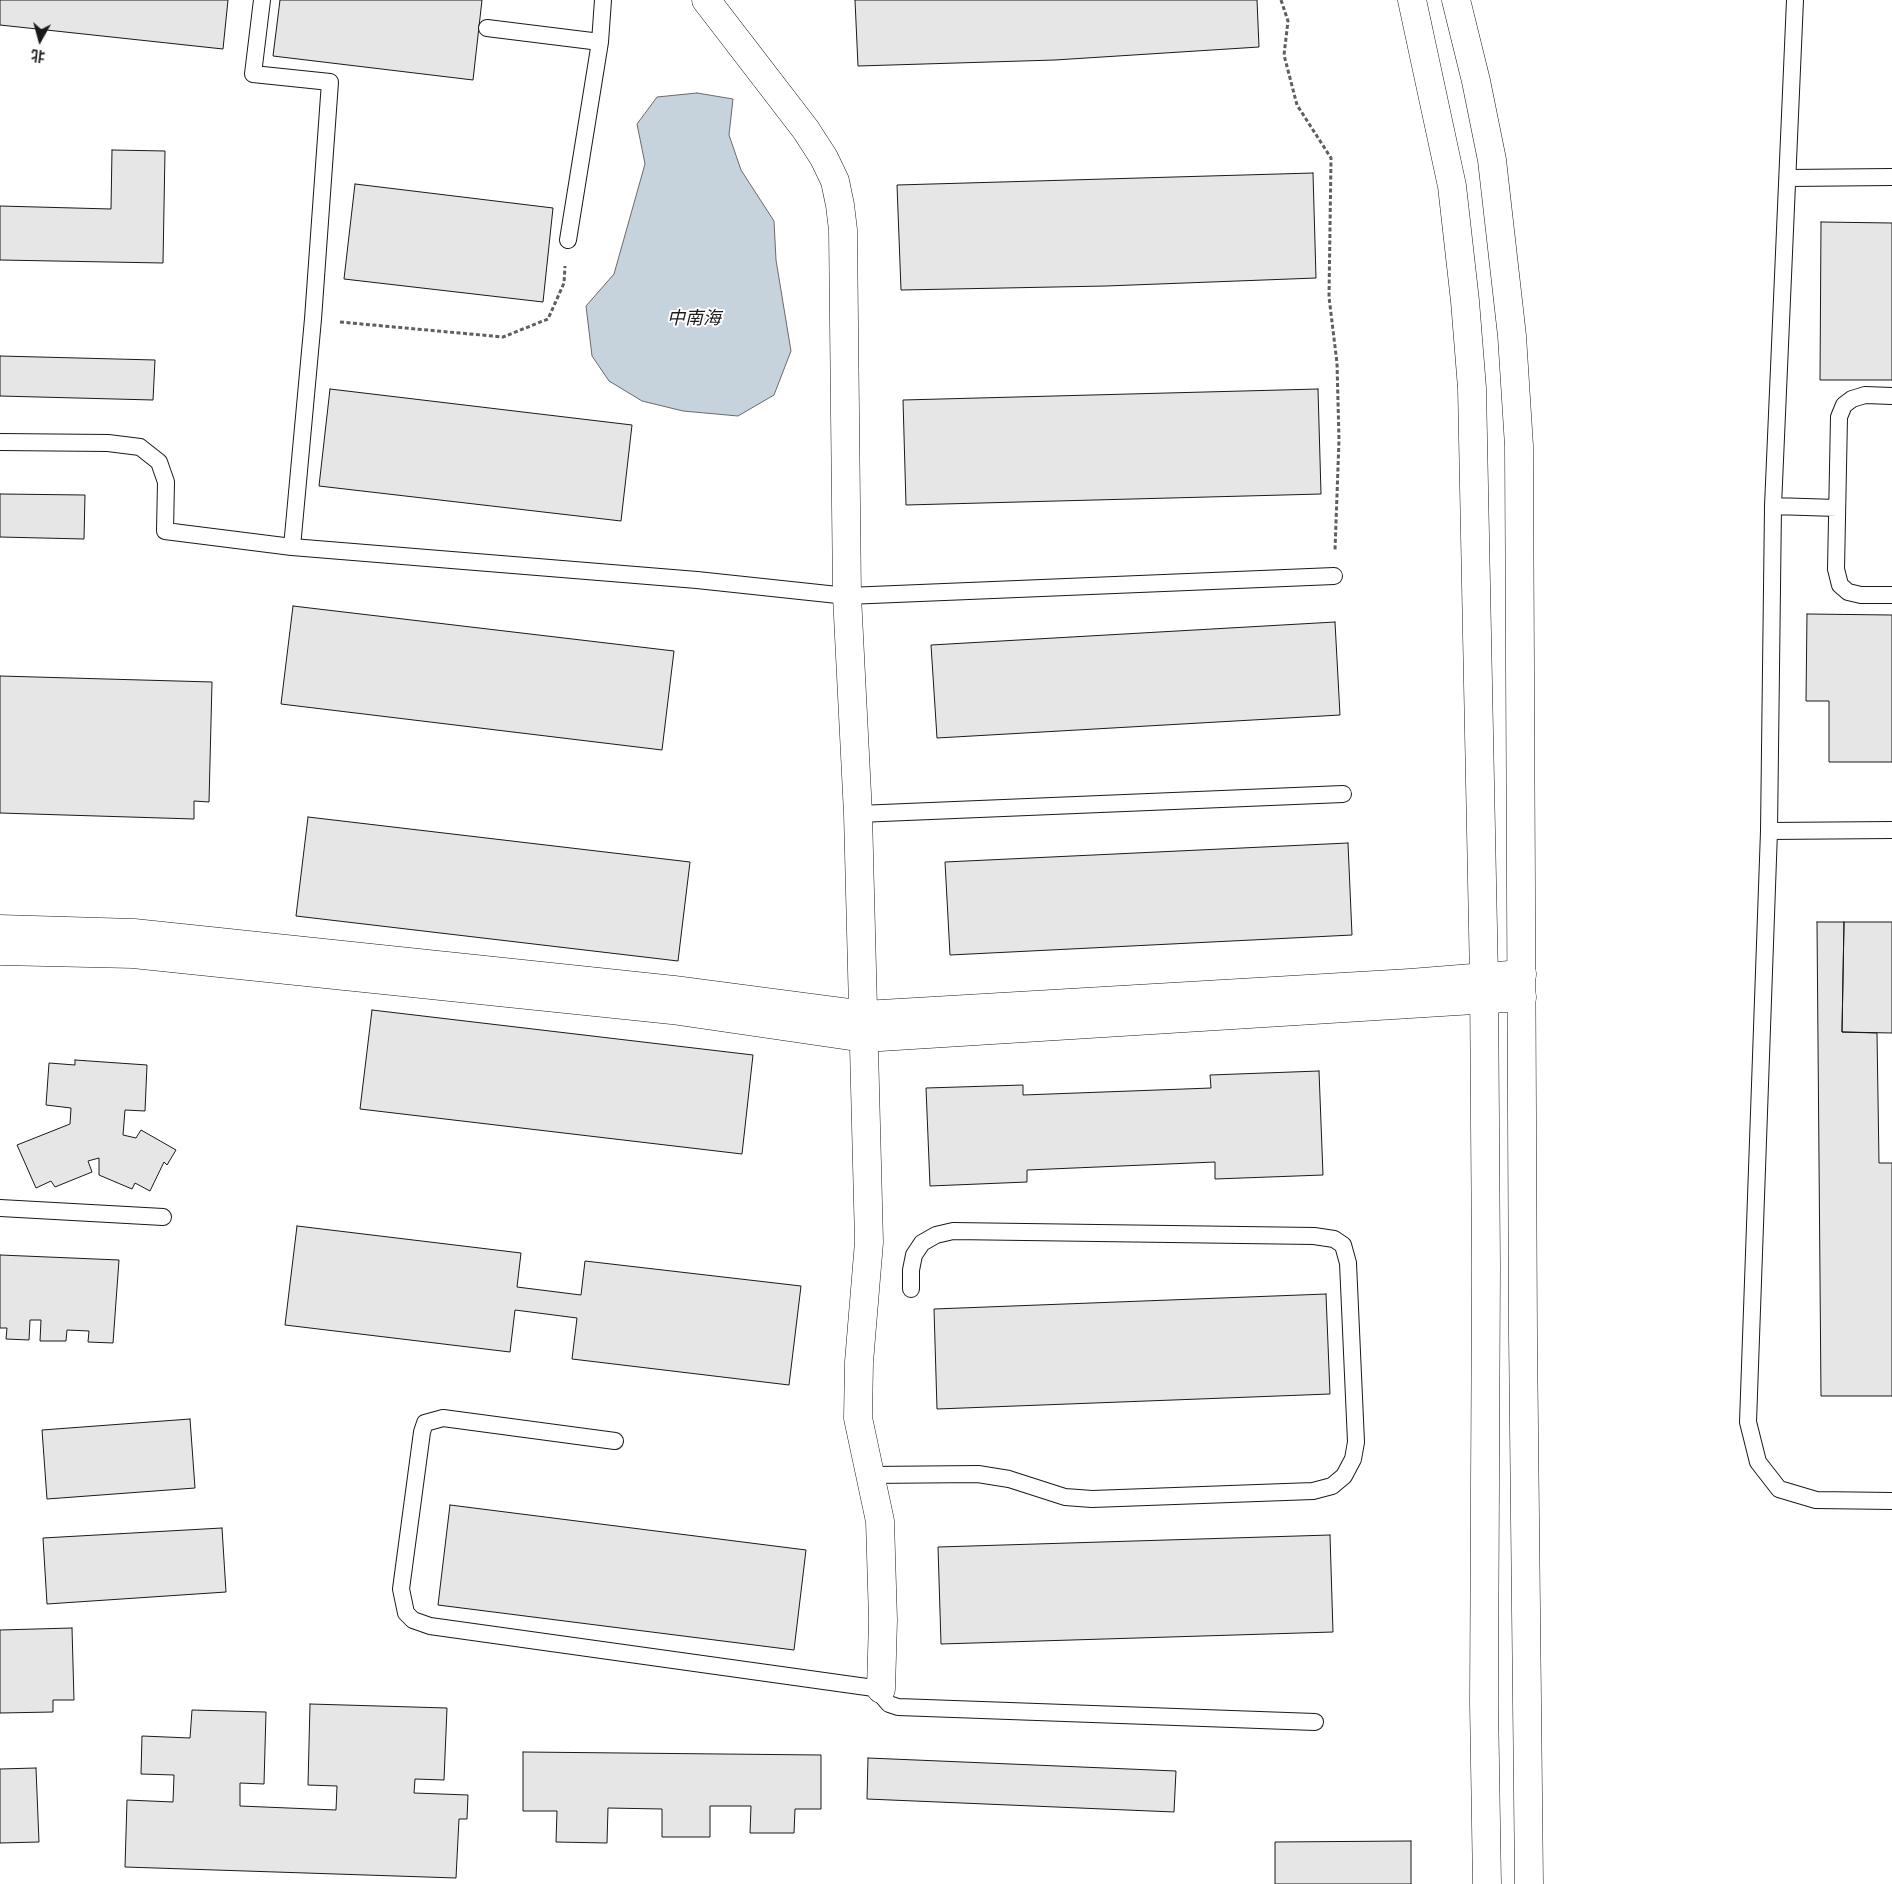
<!DOCTYPE html>
<meta charset="utf-8">
<style>
body{margin:0}
#map{position:relative;width:1892px;height:1884px;overflow:hidden;background:#fff;font-family:"Fira Sans","Noto Sans SC",sans-serif}
canvas{display:block}
.north{position:absolute;left:15px;top:15px;width:50px;height:50px;-webkit-text-stroke:4px #fff;paint-order:stroke;rotate:187deg;font-size:14px;font-weight:700;line-height:20px;text-align:center;color:#1a1a1a}
.north::after{content:'';display:block;margin:auto;width:18px;height:22px;background:#1a1a1a;clip-path:polygon(50% 0,100% 100%,50% 72%,0 100%)}
</style>
<div id="map">
<canvas width="1892" height="1884"></canvas>
<div class="north">北</div>
</div>
<script>
const ctx = document.querySelector('canvas').getContext('2d');
ctx.lineJoin = 'round';
function fillPath(path, color) { ctx.fillStyle = color; ctx.fill(path, 'evenodd'); }
const toPath = rows => new Path2D(rows.map(r => 'M' + r).join(''));
function trace(path, color, width, dash) { ctx.strokeStyle = color; ctx.lineWidth = width; ctx.lineCap = dash ? 'butt' : 'round'; ctx.setLineDash(dash || []); ctx.stroke(path); }
function drawText(font, color, halo, rows, align = 'center') {
  ctx.font = font + ' "Fira Sans","Noto Sans SC",sans-serif'; ctx.lineWidth = 4; ctx.setLineDash([]); ctx.textBaseline = 'middle'; ctx.strokeStyle = halo; ctx.fillStyle = color; for (const [text, x, y, turn = 0] of rows) {
    ctx.save(); ctx.translate(x, y); ctx.rotate((+turn || 0) * Math.PI / 180); ctx.textAlign = isNaN(turn) ? turn : align; if (halo) ctx.strokeText(text, 0, 0); ctx.fillText(text, 0, 0); ctx.restore();
  }
}
const water = toPath([
 [697,93,733,99,729,135,741,170,774,221,776,260,791,351,774,395,738,416,683,411,642,401,609,381,592,356,586,306,614,274,645,164,637,124,657,97,697,93]
]);
const building = toPath([
 [0,0,228,0,223,49,0,25,0,0],
 [280,0,482,0,473,80,273,56,280,0],
 [855,0,1257,0,1259,47,1055,60,858,66,855,0],
 [112,150,165,151,163,263,0,260,0,206,111,209,112,150],
 [1313,173,1316,278,1106,286,901,290,897,185,1313,173],
 [355,184,553,208,543,302,344,279,355,184],
 [1821,222,1892,223,1892,380,1820,380,1821,222],
 [0,356,155,360,153,400,0,396,0,356],
 [330,389,632,425,621,521,319,486,330,389],
 [1318,389,1321,494,906,505,903,400,1318,389],
 [0,494,85,495,84,539,0,537,0,494],
 [293,606,674,651,662,750,281,704,293,606],
 [1807,614,1892,615,1892,762,1829,762,1829,701,1806,701,1807,614],
 [1335,622,1340,715,937,738,931,645,1335,622],
 [0,676,212,682,209,802,194,801,194,819,0,813,0,676],
 [308,817,690,862,678,961,296,916,308,817],
 [1348,843,1352,935,950,955,945,862,1348,843],
 [1817,922,1844,922,1842,1032,1877,1033,1879,1163,1892,1163,1892,1396,1821,1396,1817,922],
 [1844,922,1892,922,1892,1033,1842,1032,1844,922],
 [372,1010,753,1055,742,1154,360,1109,372,1010],
 [75,1060,147,1065,145,1111,125,1110,123,1135,136,1138,141,1130,176,1150,167,1165,164,1162,150,1191,135,1183,132,1189,99,1175,99,1158,88,1161,92,1172,55,1187,51,1181,36,1188,17,1145,70,1124,71,1108,46,1105,49,1063,75,1065,75,1060],
 [1319,1071,1323,1175,1215,1179,1215,1162,1027,1170,1027,1182,930,1186,926,1088,1023,1085,1023,1095,1211,1088,1210,1075,1319,1071],
 [297,1226,521,1253,517,1287,581,1295,585,1261,801,1286,789,1385,572,1359,577,1318,515,1310,510,1352,285,1325,297,1226],
 [0,1255,119,1260,113,1343,88,1342,89,1331,67,1330,66,1341,40,1341,41,1320,30,1320,29,1340,6,1339,7,1328,0,1328,0,1255],
 [1326,1294,1330,1394,937,1409,934,1309,1326,1294],
 [190,1419,195,1488,47,1499,42,1430,190,1419],
 [450,1505,806,1550,794,1650,438,1605,450,1505],
 [222,1528,226,1592,47,1604,43,1538,222,1528],
 [1330,1535,1333,1632,941,1644,938,1547,1330,1535],
 [72,1628,74,1700,53,1700,53,1712,0,1713,0,1630,72,1628],
 [310,1704,447,1708,444,1780,415,1779,414,1793,468,1795,467,1819,459,1819,456,1878,125,1867,127,1800,173,1802,174,1775,141,1774,142,1736,190,1738,192,1710,266,1712,264,1784,240,1783,240,1806,336,1810,337,1786,308,1785,310,1704],
 [523,1752,821,1755,821,1809,795,1809,794,1833,750,1833,751,1806,710,1806,710,1837,662,1837,662,1809,608,1808,607,1843,556,1842,557,1811,523,1811,523,1752],
 [868,1758,1176,1771,1174,1812,867,1799,868,1758],
 [36,1768,39,1842,0,1843,0,1769,36,1768],
 [1411,1841,1411,1884,1275,1884,1275,1842,1411,1841]
]);
const path = toPath([
 [1281,0,1288,21,1284,55,1297,105,1331,158,1329,297,1337,363,1339,440,1335,550],
 [340,322,503,337,548,319,564,283,565,266]
]);
const service = toPath([
 [262,0,253,74,330,82,313,319,292,547],
 [1795,0,1773,506,1769,831,1748,1422,1758,1462,1779,1489,1816,1500,1892,1501],
 [487,28,600,42],
 [1788,178,1892,177],
 [568,240,600,42,603,0],
 [1892,396,1865,395,1852,399,1844,405,1839,417,1836,569,1840,585,1848,592,1861,595,1892,595],
 [0,442,108,443,140,447,159,462,166,482,165,531,292,547,697,580,847,596,1334,576],
 [1773,506,1837,508],
 [858,814,1343,794],
 [1769,831,1892,830],
 [0,1208,163,1217],
 [615,1441,443,1418,425,1423,422,1432,401,1589,406,1613,413,1620,430,1626,881,1689,883,1697,889,1704,898,1707,1315,1722],
 [870,1475,978,1474,1009,1479,1065,1497,1092,1499,1313,1491,1332,1486,1344,1476,1353,1459,1356,1442,1348,1263,1343,1245,1334,1239,1314,1236,953,1231,936,1235,922,1243,914,1255,911,1270,911,1289]
]);
const minor = toPath([
 [706,0,806,130,824,158,835,181,840,205,843,230,847,596,858,814,869,1242,859,1362,858,1418,880,1521,883,1620,881,1689],
 [0,929,134,933,674,990,864,1015,1410,983,1522,974],
 [0,951,133,954,672,1010,864,1038,1522,997]
]);
const secondary = toPath([
 [1412,0,1452,186,1465,301,1472,388,1484,978,1486,1267,1484,1703,1487,1884],
 [1456,0,1476,81,1492,160,1512,336,1519,446,1523,1335,1529,1884]
]);
const waterNames = [
 ["中南海",694,319]
];
fillPath(water, '#c6d2dc');
trace(water, '#6a6a6a', 1);
fillPath(building, '#e6e6e6');
trace(building, '#1a1a1a', 1);
trace(service, '#1a1a1a', 18);
trace(minor, '#1a1a1a', 29);
trace(secondary, '#1a1a1a', 29);
trace(path, '#5f5f5f', 3, [4, 2.5]);
trace(service, '#fff', 16);
trace(minor, '#fff', 28);
trace(secondary, '#fff', 28);
drawText('italic 18px', '#1a1a1a', '#fff', waterNames);
</script>
